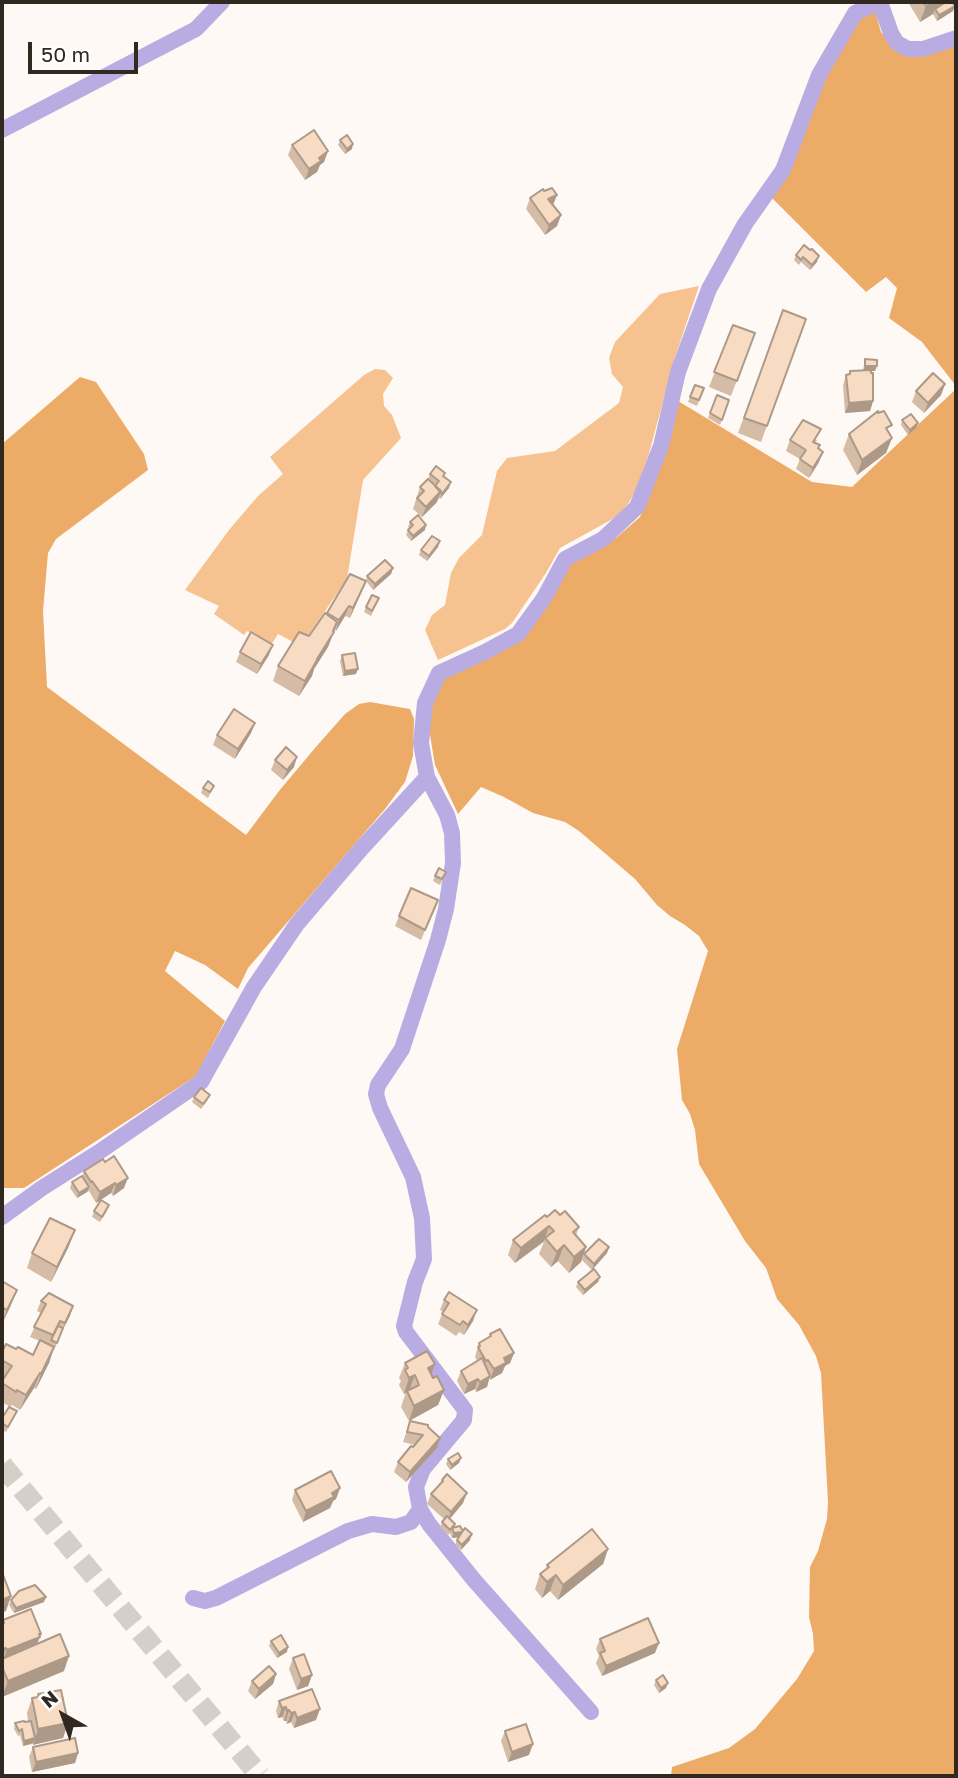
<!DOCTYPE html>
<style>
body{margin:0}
#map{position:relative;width:958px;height:1778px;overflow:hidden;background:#fef9f4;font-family:"Golos Text",sans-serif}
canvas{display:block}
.frame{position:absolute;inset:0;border:4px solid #312820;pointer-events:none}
.north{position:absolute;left:28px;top:1680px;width:70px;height:70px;-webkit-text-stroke:5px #fff;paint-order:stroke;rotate:320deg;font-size:19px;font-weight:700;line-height:28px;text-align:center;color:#312820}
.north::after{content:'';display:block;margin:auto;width:24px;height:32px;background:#312820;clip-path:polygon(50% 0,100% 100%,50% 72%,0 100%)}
.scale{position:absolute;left:28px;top:42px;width:110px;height:32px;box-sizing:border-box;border:4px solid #312820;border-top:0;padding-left:9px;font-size:21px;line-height:24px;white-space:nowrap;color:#312820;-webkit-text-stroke:5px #fff;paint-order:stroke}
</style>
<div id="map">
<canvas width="958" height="1778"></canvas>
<div class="frame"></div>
<div class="north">N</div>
<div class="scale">50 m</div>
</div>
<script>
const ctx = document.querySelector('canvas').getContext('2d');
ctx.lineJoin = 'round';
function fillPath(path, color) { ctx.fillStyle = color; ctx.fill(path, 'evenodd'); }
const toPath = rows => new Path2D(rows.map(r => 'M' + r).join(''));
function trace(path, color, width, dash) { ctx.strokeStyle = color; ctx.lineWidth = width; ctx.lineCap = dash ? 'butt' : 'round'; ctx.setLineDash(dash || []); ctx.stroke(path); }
const green = toPath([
 [699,286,675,357,648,457,636,490,628,504,616,517,560,548,546,573,512,623,505,629,438,660,425,630,432,615,445,605,451,573,459,558,482,535,497,471,507,458,555,451,619,403,623,387,612,374,609,358,615,342,660,294],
 [375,369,385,370,393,378,383,394,384,406,392,415,401,438,363,480,347,579,301,646,278,634,271,645,247,631,244,635,214,614,219,606,185,590,229,530,258,496,283,474,270,457,364,375]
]);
const forest = toPath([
 [874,7,881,32,893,46,956,40,956,386,922,342,889,318,897,288,886,277,866,292,772,198,826,73,857,19],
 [80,377,96,382,144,454,148,470,56,539,48,553,43,611,47,687,246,835,279,791,315,748,345,714,359,704,370,702,410,709,414,719,413,756,405,782,385,809,248,968,238,989,205,965,175,951,165,971,225,1021,196,1076,24,1188,2,1188,2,444],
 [956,389,956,1776,671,1776,672,1767,729,1748,755,1729,797,1679,814,1651,813,1634,809,1617,810,1567,818,1551,827,1519,828,1502,821,1373,816,1356,799,1325,777,1299,766,1268,745,1241,699,1164,695,1130,690,1114,682,1100,677,1049,708,951,699,936,685,925,670,916,657,905,635,879,579,831,565,822,533,813,504,797,481,787,458,814,435,765,429,729,434,696,447,675,514,643,567,566,616,538,640,517,665,452,678,401,812,482,852,487]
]);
const secondaryTunnel = toPath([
 [2,1465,260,1776]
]);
const minor = toPath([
 [880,2,891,33,897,43,908,49,923,49,956,38],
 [2,130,196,29,222,2],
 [2,1217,42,1188,99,1152,201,1082,254,987,297,924,361,849,427,777],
 [193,1598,205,1601,216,1598,348,1531,372,1524,396,1527,411,1522,420,1509],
 [591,1712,474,1580,429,1524,420,1509,416,1487,423,1469,464,1420,465,1410,406,1332,404,1326,415,1282,424,1259,422,1218,413,1177,380,1108,376,1094,378,1085,402,1049,438,940,446,909,453,863,452,833,447,815,427,777,421,743,425,703,439,673,485,652,518,634,544,598,565,559,603,539,637,507,661,446,678,372,709,289,745,224,783,170,819,75,855,13,879,2]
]);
const wall = toPath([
 [908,2,953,2,952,2,953,11,937,21,933,14,920,22],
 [340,140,352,149,345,154,338,145],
 [292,145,328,151,324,162,320,165,317,172,305,180,288,155],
 [530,198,553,205,561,215,557,226,545,235,526,209],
 [796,255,817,262,810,270,801,262,799,265,794,260],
 [783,310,806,319,761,442,738,433],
 [733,325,755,333,731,396,709,387],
 [865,359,875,371,871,371,873,401,870,411,845,413,843,385,846,375,848,374,850,371,863,371],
 [945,384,941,395,924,413,912,402,916,391],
 [695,385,704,388,697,406,688,402],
 [717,395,729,400,720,425,708,418],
 [902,420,916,428,908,435,901,425],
 [889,433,892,438,886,453,857,475,843,450,849,434],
 [790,440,817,440,815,443,820,445,818,449,819,462,809,478,796,469,800,459,786,451],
 [445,473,444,477,449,488,440,499,438,498,437,502,422,517,413,509,420,487,428,479,430,474],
 [410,522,425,530,411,541,406,535,409,528,408,527],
 [440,541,438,547,427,561,419,555,421,550],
 [393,568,391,574,373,590,366,581,350,618,345,616,336,631,335,630,328,647,314,669,312,676,299,696,273,681,278,666,309,636,327,615,350,574,366,581,367,576],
 [379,598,371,616,364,612,366,607],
 [240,652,269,655,257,674,236,662],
 [342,655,356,674,343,676,340,661],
 [255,723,251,733,235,759,213,745,217,735],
 [275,760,294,767,283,780,271,770],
 [214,786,208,798,201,793,203,788],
 [435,876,444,877,440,885,433,881],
 [438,900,421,940,395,926,399,916],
 [194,1097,208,1100,201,1109,192,1102],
 [103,1159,124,1188,113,1196,111,1193,96,1203,89,1191,77,1198,70,1188,72,1182,82,1176,84,1171],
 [94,1211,107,1211,100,1222,92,1217],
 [560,1215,579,1227,576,1235,586,1247,581,1262,569,1273,558,1261,551,1267,539,1254,544,1242,515,1263,508,1255,513,1240,547,1217],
 [69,1246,51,1282,27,1268,32,1253],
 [609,1247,607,1253,592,1270,582,1260,584,1254],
 [600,1277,598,1282,583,1295,576,1287,578,1282],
 [2,1281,11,1305,2,1324],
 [444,1300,473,1321,464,1335,459,1332,456,1336,438,1324,443,1312,440,1310],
 [41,1301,73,1306,55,1348,54,1348,49,1363,36,1389,34,1388,20,1410,12,1405,10,1407,2,1402,2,1381,3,1379,2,1378,2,1349,16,1349,33,1355,40,1341,30,1337,41,1313,37,1311],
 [490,1334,514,1353,510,1363,505,1366,502,1373,489,1379,487,1387,476,1392,475,1389,464,1394,457,1381,461,1371,477,1361,475,1357,479,1343,489,1337],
 [405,1363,431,1375,444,1390,438,1405,409,1421,401,1407,406,1392,404,1394,399,1385,401,1381,399,1378],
 [17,1411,6,1432,2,1430,2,1414,4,1415],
 [410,1421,428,1427,437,1448,406,1482,394,1472,398,1462,415,1445,403,1442],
 [461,1458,459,1463,450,1470,446,1464,448,1459],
 [442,1480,463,1503,450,1519,454,1527,463,1531,470,1540,461,1550,455,1545,458,1537,452,1538,450,1533,448,1535,440,1527,444,1519,427,1504,431,1494,440,1485],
 [340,1488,336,1499,333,1501,330,1508,303,1522,292,1500,295,1490],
 [608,1549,603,1564,558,1600,550,1591,542,1598,535,1589,540,1574,546,1569,547,1565],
 [11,1600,44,1602,14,1613,9,1605],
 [3,1620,41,1634,37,1644,64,1671,2,1697,2,1624],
 [600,1639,655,1653,602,1676,596,1663,599,1656,596,1649],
 [271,1641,287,1652,277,1658,269,1646],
 [293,1658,312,1675,308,1686,297,1690,289,1669],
 [276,1674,273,1684,255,1699,248,1691,252,1681],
 [656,1680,666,1688,659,1693,654,1685],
 [38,1694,68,1723,63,1738,23,1746,20,1735,18,1736,14,1729,15,1723,28,1721,27,1713,32,1698,37,1697],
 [279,1701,316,1720,294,1728,291,1722,287,1724,286,1721,284,1721,282,1717,278,1718,276,1711],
 [505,1731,529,1755,508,1762,501,1741],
 [33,1747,78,1753,75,1763,32,1772,29,1757]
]);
const shadedWall = toPath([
 [933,2,953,2,937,12,935,9,933,14,920,22,926,6],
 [955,6,953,11,937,21,939,15],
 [353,144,352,149,345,154,347,149],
 [328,151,324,162,320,165,317,172,305,180,309,169,319,158],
 [557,195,553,205,548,199],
 [561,215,557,226,545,235,549,225],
 [819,256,817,262,810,270,812,265],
 [865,366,877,366,875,371,863,371],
 [945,384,941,395,924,413,928,403],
 [873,401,870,411,845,413,849,403],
 [918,423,916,428,908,435,910,430],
 [892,438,886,453,857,475,862,460],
 [823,452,819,462,809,478,813,468],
 [451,482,449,488,440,499,442,494],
 [441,491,437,502,422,517,426,507],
 [426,525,425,530,411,541,413,536],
 [440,541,438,547,427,561,429,556],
 [393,568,391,574,373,590,375,584],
 [366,581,362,591,350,618,353,608],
 [349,606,345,616,336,631,339,620],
 [337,622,328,647,314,669,312,676,299,696,305,681],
 [273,645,269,655,257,674,261,664],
 [358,669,356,674,343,676,345,671],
 [255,723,251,733,235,759,238,749],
 [297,757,294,767,283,780,287,770],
 [128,1178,124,1188,113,1196,116,1185],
 [115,1183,111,1193,96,1203,100,1192],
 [89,1187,87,1192,77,1198,79,1193],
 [549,1226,544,1241,515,1263,521,1248],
 [75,1230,69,1246,51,1282,57,1267],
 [564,1245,558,1261,551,1267,557,1252],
 [586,1247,581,1262,569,1273,574,1257],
 [609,1247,607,1253,592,1270,594,1264],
 [600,1277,598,1282,583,1295,585,1290],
 [17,1290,11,1305,2,1324,7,1310],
 [73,1306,70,1316,61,1333,65,1323],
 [477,1310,473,1321,464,1335,468,1325],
 [54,1347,49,1363,36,1389,41,1374],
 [514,1353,510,1363,505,1366,502,1373,490,1380,494,1369,504,1358],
 [435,1364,429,1380,428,1368],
 [40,1373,34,1388,20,1410,26,1395],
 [415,1375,409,1391,404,1394,409,1378],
 [490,1376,487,1387,476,1392,480,1382],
 [478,1379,475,1389,464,1394,468,1384],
 [444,1390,438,1405,409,1421,414,1406],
 [440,1438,437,1448,406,1482,410,1472],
 [461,1458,459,1463,450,1470,452,1465],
 [340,1488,336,1499,333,1501,330,1508,303,1522,306,1511,332,1493],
 [467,1493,463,1503,447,1522,451,1512],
 [462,1532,460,1537,452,1538,454,1533],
 [472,1534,470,1540,461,1550,462,1545],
 [608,1549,603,1564,558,1600,563,1585],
 [556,1575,550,1591,542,1598,547,1582],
 [11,1596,6,1611,2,1613,2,1600],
 [46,1597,44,1602,14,1613,16,1608],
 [41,1634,34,1652,2,1663,7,1650],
 [659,1643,655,1653,602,1676,606,1666],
 [288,1647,287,1652,277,1658,279,1653],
 [6,1648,2,1660,2,1653,3,1649],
 [69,1656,64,1671,2,1697,8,1681],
 [276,1674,273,1684,255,1699,259,1689],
 [312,1675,308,1686,297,1690,301,1679],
 [668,1683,666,1688,659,1693,661,1688],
 [286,1707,282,1717,278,1718,282,1708],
 [320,1709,316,1720,294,1728,297,1718],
 [289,1710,286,1721,284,1721,287,1711],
 [295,1712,291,1722,287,1724,291,1713],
 [68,1723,63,1738,33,1745,38,1729],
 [35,1738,33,1743,23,1746,24,1741],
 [533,1744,529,1755,508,1762,512,1752],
 [78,1753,75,1763,32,1772,36,1762]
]);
const building = toPath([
 [923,2,933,2,926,6,923,2],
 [946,2,952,2,955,6,939,15,935,9,946,2],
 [314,130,328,151,319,158,321,161,309,169,292,145,314,130],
 [347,135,353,144,347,149,340,140,347,135],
 [552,188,557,195,548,199,561,215,549,225,530,198,543,189,544,191,552,188],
 [804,245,810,250,812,249,819,256,812,265,803,257,801,260,796,255,804,245],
 [783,310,806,319,767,426,744,418,783,310],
 [733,325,755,333,737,381,714,372,733,325],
 [865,359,877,360,877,366,865,366,865,359],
 [871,370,871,373,873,373,873,401,849,403,846,375,850,374,850,371,871,370],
 [933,373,945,384,928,403,916,391,933,373],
 [695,385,704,388,699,400,690,397,695,385],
 [717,395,729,400,722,420,710,413,717,395],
 [878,411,878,413,884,411,892,425,886,428,892,438,862,460,849,434,878,411],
 [911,414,918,423,910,430,902,420,911,414],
 [803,420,821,429,813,442,820,445,818,448,823,452,813,468,800,459,806,450,790,440,803,420],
 [436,466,445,473,443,476,451,482,442,494,435,486,439,481,430,474,436,466],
 [428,479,441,491,426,507,417,498,424,491,420,487,428,479],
 [418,515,426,525,413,536,408,530,413,525,410,522,418,515],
 [432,536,440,541,429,556,421,550,432,536],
 [385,560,393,568,375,584,367,576,385,560],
 [350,574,366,581,353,608,349,606,339,620,327,613,350,574],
 [372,595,379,598,372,611,366,607,372,595],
 [325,613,337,622,333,631,334,632,317,659,317,660,305,681,278,666,299,632,309,636,325,613],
 [251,632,273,645,261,664,240,652,251,632],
 [355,653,358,669,345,671,342,655,355,653],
 [234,709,255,723,238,749,217,735,234,709],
 [286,747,297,757,287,770,275,760,286,747],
 [208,781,214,786,210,792,203,788,208,781],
 [439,868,446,872,442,879,435,876,439,868],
 [411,888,438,900,425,930,399,916,411,888],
 [201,1088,210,1095,203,1104,194,1097,201,1088],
 [114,1156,128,1178,116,1185,115,1183,100,1192,92,1181,91,1182,84,1171,103,1159,105,1162,114,1156],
 [82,1176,89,1187,79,1193,72,1182,82,1176],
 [101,1200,109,1205,102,1217,94,1211,101,1200],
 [555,1210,560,1215,565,1211,579,1227,573,1232,586,1247,574,1257,564,1245,557,1252,545,1238,554,1231,549,1226,521,1248,513,1240,545,1215,547,1217,555,1210],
 [50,1218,75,1230,57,1267,32,1253,50,1218],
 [599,1239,609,1247,594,1264,584,1254,599,1239],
 [594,1269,600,1277,585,1290,578,1282,594,1269],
 [2,1281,17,1290,7,1310,2,1307,2,1281],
 [449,1292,477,1310,468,1325,463,1321,460,1325,442,1314,449,1303,444,1300,449,1292],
 [49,1293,73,1306,65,1323,60,1321,53,1335,34,1327,46,1304,41,1301,49,1293],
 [58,1326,63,1328,57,1343,51,1340,58,1326],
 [500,1329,514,1353,504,1358,506,1363,494,1369,488,1360,486,1361,478,1347,480,1346,479,1343,491,1336,490,1334,500,1329],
 [40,1340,54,1347,41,1374,40,1373,26,1395,17,1390,16,1392,2,1383,2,1381,12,1366,2,1360,2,1349,3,1350,6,1344,16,1349,18,1347,33,1355,40,1340],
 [427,1351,435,1364,428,1368,433,1378,437,1376,444,1390,414,1406,407,1391,419,1385,415,1375,409,1378,405,1370,408,1368,405,1363,427,1351],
 [482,1358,490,1376,480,1382,478,1379,468,1384,461,1371,482,1358],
 [9,1407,17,1411,8,1427,2,1423,2,1414,4,1415,9,1407],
 [410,1421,428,1425,428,1427,440,1438,410,1472,398,1462,411,1446,413,1447,423,1435,407,1432,410,1421],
 [458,1453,461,1458,452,1465,448,1459,458,1453],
 [331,1471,340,1488,332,1493,334,1497,306,1511,295,1490,331,1471],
 [447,1474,467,1493,451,1512,431,1494,443,1481,442,1480,447,1474],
 [447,1516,455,1524,450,1530,442,1522,447,1516],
 [460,1526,463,1531,465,1528,472,1534,462,1545,457,1540,462,1532,454,1533,452,1528,460,1526],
 [592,1529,608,1549,563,1585,556,1575,547,1582,540,1574,549,1567,547,1565,592,1529],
 [2,1572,11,1596,2,1600,2,1572],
 [35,1585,46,1597,16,1608,11,1600,19,1591,35,1585],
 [31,1609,41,1634,39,1634,40,1637,7,1650,6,1648,3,1649,2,1646,2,1624,4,1623,3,1620,31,1609],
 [648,1618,659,1643,606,1666,600,1653,605,1651,600,1639,648,1618],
 [60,1634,69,1656,8,1681,2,1667,2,1659,60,1634],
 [281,1635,288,1647,279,1653,271,1641,281,1635],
 [304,1654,312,1675,301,1679,293,1658,304,1654],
 [269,1666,276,1674,259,1689,252,1681,269,1666],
 [663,1675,668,1683,661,1688,656,1680,663,1675],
 [312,1689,320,1709,297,1718,295,1712,291,1713,289,1710,287,1711,286,1707,282,1708,279,1701,312,1689],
 [61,1690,68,1723,38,1729,32,1698,39,1697,38,1694,61,1690],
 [24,1721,25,1722,31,1721,35,1738,24,1741,22,1729,19,1731,15,1723,24,1721],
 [526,1724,533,1744,512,1752,505,1731,526,1724],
 [75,1738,78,1753,36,1762,33,1747,75,1738]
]);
fillPath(green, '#f6c28f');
fillPath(forest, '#edab68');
trace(secondaryTunnel, '#d5cfca', 21, [21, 10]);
trace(minor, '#b8ace3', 16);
fillPath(wall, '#d4bca7');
fillPath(shadedWall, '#ad9988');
fillPath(building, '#f7dbc2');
trace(building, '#ad9988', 2);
</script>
